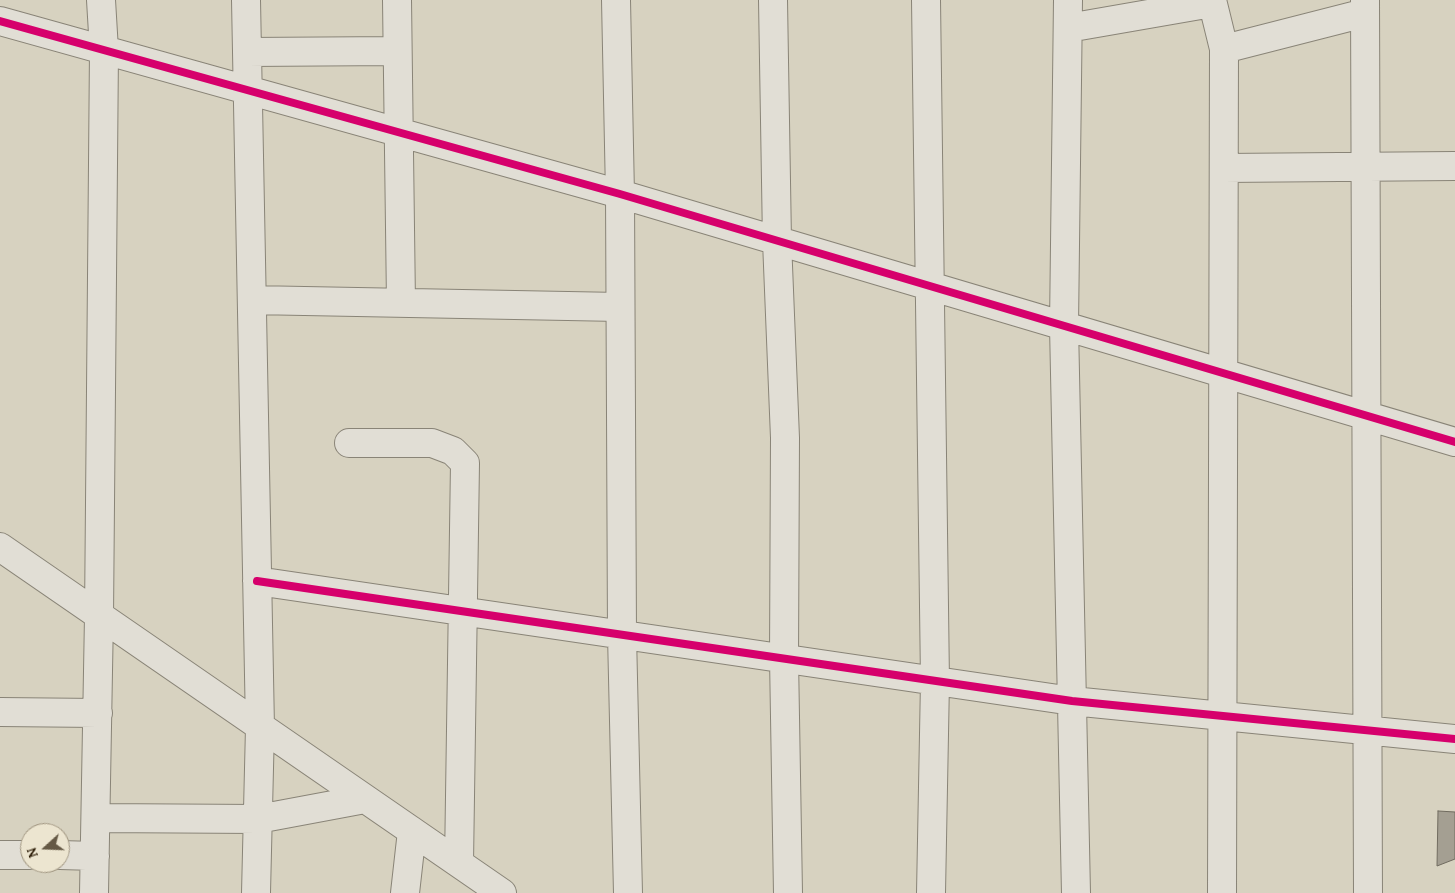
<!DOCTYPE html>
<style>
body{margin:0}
#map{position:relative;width:1455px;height:893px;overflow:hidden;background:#d7d2c0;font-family:"Gentium Book Plus",serif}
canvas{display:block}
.north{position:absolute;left:20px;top:823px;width:50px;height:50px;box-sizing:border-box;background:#ece5d0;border:1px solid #9e937e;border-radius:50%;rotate:250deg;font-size:14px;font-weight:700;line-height:20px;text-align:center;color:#281803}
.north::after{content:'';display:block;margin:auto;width:18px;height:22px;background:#655945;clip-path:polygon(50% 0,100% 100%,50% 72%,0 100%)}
</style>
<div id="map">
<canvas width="1455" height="893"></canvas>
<div class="north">N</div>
</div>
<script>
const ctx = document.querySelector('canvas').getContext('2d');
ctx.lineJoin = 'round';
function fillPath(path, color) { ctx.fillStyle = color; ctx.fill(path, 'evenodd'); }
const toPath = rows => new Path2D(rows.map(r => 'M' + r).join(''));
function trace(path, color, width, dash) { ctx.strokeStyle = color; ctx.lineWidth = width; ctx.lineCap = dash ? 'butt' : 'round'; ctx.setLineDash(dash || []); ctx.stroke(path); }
const building = toPath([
 [1438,811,1455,812,1455,859,1437,866,1438,811]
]);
const street = toPath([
 [246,0,260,727,256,893],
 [397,0,401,303],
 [616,0,620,194,622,635,628,893],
 [773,0,777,241,785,438,784,658,788,893],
 [926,0,935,681,931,893],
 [1068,0,1064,326,1076,893],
 [1212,0,1224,49,1222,893],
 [1365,0,1368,893],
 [0,21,620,194,1455,442],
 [1068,28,1212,3],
 [1224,49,1365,13],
 [247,52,397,51],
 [1224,168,1455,166],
 [252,300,620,307],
 [349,443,432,443,453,451,465,463,459,863],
 [0,547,502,893],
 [257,581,1072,701,1455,739],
 [0,712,98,713],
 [96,818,258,819,365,799],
 [0,855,30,855],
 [60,855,95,856],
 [94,893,99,616,104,50,101,0],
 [405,893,412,831]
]);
const cycleway = toPath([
 [0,21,620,194,1455,442],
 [257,581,1072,701,1455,739]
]);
fillPath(building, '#a49f92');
trace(building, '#706b5f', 1);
trace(street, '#898477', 30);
trace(street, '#e1ded5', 28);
trace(cycleway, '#d6006c', 8);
</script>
